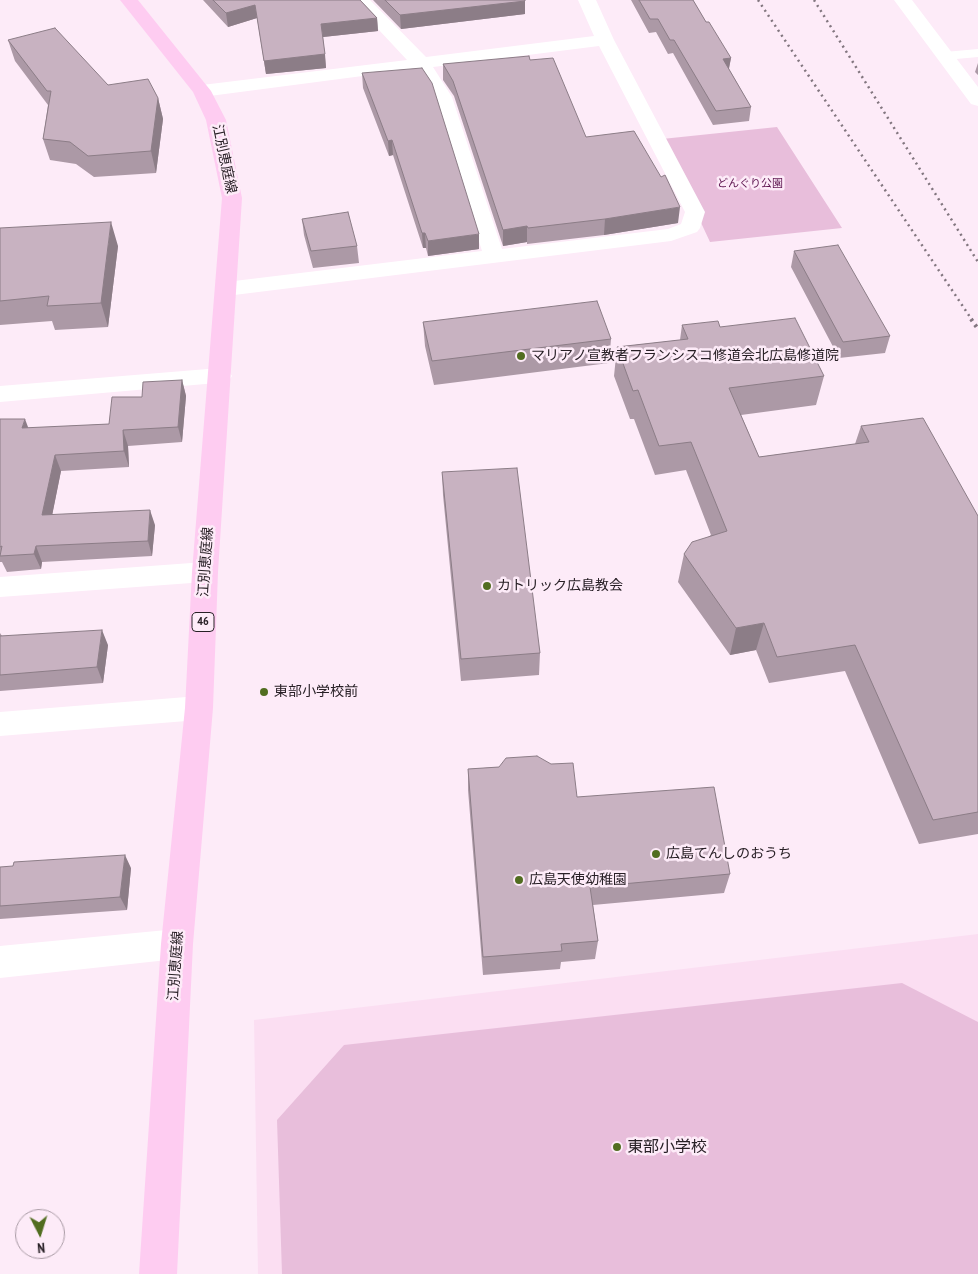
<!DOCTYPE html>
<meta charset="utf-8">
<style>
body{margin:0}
#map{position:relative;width:978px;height:1274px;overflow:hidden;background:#fdebf8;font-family:"PT Sans Narrow",sans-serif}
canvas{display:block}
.north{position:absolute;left:15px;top:1209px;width:50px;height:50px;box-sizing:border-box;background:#fdebf8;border:1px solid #a89aa4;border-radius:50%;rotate:175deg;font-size:14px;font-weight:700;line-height:20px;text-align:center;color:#282026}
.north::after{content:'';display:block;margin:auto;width:18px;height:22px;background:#516d20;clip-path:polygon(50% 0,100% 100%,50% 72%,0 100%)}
</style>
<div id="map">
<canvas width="978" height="1274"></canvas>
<div class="north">N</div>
</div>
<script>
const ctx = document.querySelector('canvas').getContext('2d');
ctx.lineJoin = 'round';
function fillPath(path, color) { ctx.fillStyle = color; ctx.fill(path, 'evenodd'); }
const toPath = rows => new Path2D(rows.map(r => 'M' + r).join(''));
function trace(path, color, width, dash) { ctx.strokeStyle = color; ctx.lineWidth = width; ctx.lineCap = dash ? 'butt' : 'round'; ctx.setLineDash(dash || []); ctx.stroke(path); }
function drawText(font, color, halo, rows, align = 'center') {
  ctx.font = font + ' "PT Sans Narrow","Noto Sans JP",sans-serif'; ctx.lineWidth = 5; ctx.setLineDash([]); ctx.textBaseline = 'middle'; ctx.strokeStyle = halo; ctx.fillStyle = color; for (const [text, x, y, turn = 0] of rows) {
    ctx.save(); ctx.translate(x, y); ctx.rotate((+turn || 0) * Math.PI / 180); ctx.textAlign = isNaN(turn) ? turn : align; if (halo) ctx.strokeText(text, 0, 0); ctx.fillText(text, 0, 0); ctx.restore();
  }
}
const built = toPath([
 [978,934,978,1274,258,1274,254,1020]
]);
const green = toPath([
 [777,127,842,228,710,242,662,139],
 [902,983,978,1022,978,1274,282,1274,277,1120,344,1045]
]);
const service = toPath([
 [978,49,978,57,945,60,938,56,945,52,978,49]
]);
const minor = toPath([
 [351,0,370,0,426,57,594,36,578,0,596,0,614,40,705,212,700,228,697,232,671,241,226,296,218,294,215,289,218,284,226,282,482,251,434,97,416,69,202,97,195,95,193,91,195,87,202,85,407,60,351,0],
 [599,46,685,212,681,224,668,229,502,249,452,97,433,67,599,46],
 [894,0,912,0,978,87,978,106,971,104,894,0],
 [220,368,228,370,232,376,228,382,0,402,0,386,220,368],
 [205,562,214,565,218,572,214,579,205,582,0,597,0,577,205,562],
 [199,696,209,700,213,708,209,716,199,720,0,736,0,712,199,696],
 [177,929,188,933,193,944,188,955,177,959,0,978,0,946,177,929]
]);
const primary = toPath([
 [120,0,138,0,211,91,226,120,242,198,218,572,213,708,193,944,177,1274,139,1274,161,944,185,708,192,572,222,198,206,120,193,92,120,0]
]);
const railFar1 = toPath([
 [758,0,972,320],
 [814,0,978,262]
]);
const rail = toPath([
 [971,319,978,329]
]);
const wall = toPath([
 [203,0,360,0,377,18,378,31,323,37,326,68,266,74,257,18,228,27],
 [373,0,525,0,525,14,401,29],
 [631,0,693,0,706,22,731,58,729,69,751,107,749,121,713,125,673,53,668,54,656,32,649,33],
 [8,40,108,85,158,98,163,119,156,173,94,177,76,164,50,160,43,139,48,105,15,61],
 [530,60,586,137,678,223,604,235,527,244,527,242,503,246,454,96,443,80,443,64],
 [978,63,978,75,975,72],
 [362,73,479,249,428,256,426,248,423,248,393,155,389,156,363,88],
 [302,219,357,246,359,263,313,268,304,235],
 [0,228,118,246,108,327,55,330,52,321,0,325],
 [794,251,890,336,885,353,839,358,791,267],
 [423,322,611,339,609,363,434,385,425,346],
 [682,325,720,327,824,376,816,405,741,415,759,457,855,444,861,426,978,516,978,834,919,844,845,671,769,683,756,650,730,655,678,582,684,554,711,535,686,470,655,475,634,419,630,419,614,376,617,347,680,340],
 [182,380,186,396,182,442,128,446,129,467,61,471,52,515,155,525,152,556,42,562,41,569,7,572,2,562,0,562,0,419,28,428,109,424,142,397],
 [442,472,540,653,539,675,461,681,443,495],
 [0,633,2,636,108,645,103,683,0,691],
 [499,767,577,797,730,874,724,893,593,905,598,941,595,959,561,962,560,969,483,975,468,790,468,769],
 [0,867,131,868,127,910,0,919]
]);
const shadedWall = toPath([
 [525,1,525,14,401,29,400,15],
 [255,5,257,18,228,27,226,13],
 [377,18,378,31,323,37,321,24],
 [325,54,326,68,266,74,264,61],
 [731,58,728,72,723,59],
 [158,98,163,119,156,173,151,151],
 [392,140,393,155,389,156,388,141],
 [680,207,678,223,604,235,605,219],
 [111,222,118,246,108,327,101,303],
 [527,226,527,242,503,246,503,230],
 [422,233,425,233,426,248,423,248],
 [479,234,479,249,428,256,428,241],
 [182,380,186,396,182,442,178,427],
 [25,419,31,435,22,428],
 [123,430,128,446,129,467,124,451],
 [55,455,61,471,49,531,42,515],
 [150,510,155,525,152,556,148,541],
 [36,546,42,562,41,569,34,554],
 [764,623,756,650,730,655,736,628],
 [102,630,108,645,103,683,97,667],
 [125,855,131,868,127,910,120,897]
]);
const building = toPath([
 [213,0,360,0,377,18,321,24,325,54,264,61,255,5,226,13,213,0],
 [385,0,525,0,525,1,400,15,385,0],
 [639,0,693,0,706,22,709,22,731,58,723,59,751,107,716,111,674,40,670,40,658,19,650,19,639,0],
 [55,28,108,85,148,79,158,98,151,151,88,156,70,142,43,139,51,91,47,91,8,40,55,28],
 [529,56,530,60,553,58,586,137,634,131,661,177,665,175,680,207,605,219,528,228,527,226,503,230,453,81,443,64,529,56],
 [422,68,432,83,479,234,428,241,425,233,422,233,392,140,388,141,362,73,422,68],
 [348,212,357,246,311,251,302,219,348,212],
 [111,222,101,303,47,306,49,296,0,301,0,228,111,222],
 [838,245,890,336,843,342,794,251,838,245],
 [597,301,611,339,432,361,423,322,597,301],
 [795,318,824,376,729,388,759,457,869,442,861,426,923,418,978,516,978,812,933,820,855,645,777,657,764,623,736,628,684,554,692,542,727,531,691,442,659,446,638,390,633,391,617,347,688,339,682,325,718,321,720,327,795,318],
 [182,380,178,427,123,430,124,451,55,455,42,515,150,510,148,541,36,546,34,554,0,556,2,546,0,547,0,419,25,419,22,428,109,424,112,397,142,397,143,382,182,380],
 [517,468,540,653,461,659,442,472,517,468],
 [102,630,97,667,0,675,0,636,102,630],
 [537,756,551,764,573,763,577,797,714,787,730,874,590,887,598,941,561,944,562,951,483,957,468,769,499,767,506,758,537,756],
 [125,855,120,897,0,906,0,867,13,866,14,862,125,855]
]);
const markers = [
 [521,356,5,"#516d20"],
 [487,586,5,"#516d20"],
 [264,692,5,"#516d20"],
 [656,854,5,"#516d20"],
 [519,880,5,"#516d20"],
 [617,1147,5,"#516d20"]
];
const farParknames = [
 ["どんぐり公園",750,184]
];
const shields = [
 [203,622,22]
];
const shieldNames = [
 ["46",203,622]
];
const streetNames = [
 ["江別恵庭線",224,159,78],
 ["江別恵庭線",206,562,-86],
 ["江別恵庭線",176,966,-86]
];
const poiNames = [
 ["マリアノ宣教者フランシスコ修道会北広島修道院",531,356],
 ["カトリック広島教会",497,586],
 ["東部小学校前",274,692],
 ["広島てんしのおうち",666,854],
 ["広島天使幼稚園",529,880]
];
const nearPoinames = [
 ["東部小学校",627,1147]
];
fillPath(built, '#fbdef2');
fillPath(green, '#e8bedb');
fillPath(service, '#fff');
fillPath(minor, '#fff');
fillPath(primary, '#feccf1');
trace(railFar1, '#82767f', 2.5, [2, 4]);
trace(rail, '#82767f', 4, [2.5, 4.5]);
fillPath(wall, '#ac99a6');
fillPath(shadedWall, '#8c7d87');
fillPath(building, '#c8b2c1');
trace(building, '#8c7d87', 1);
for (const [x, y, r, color] of markers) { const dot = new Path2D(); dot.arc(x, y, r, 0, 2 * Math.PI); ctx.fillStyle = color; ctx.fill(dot); trace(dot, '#fdebf8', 2); }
drawText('11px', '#5d144f', '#fdebf8', farParknames);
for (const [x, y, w] of shields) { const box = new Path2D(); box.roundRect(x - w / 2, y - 9.5, w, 19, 4); ctx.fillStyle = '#fdebf8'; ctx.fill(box); trace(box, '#282026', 1); }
drawText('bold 12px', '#282026', null, shieldNames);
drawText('14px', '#282026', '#fdebf8', streetNames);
drawText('14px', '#282026', '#fdebf8', poiNames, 'left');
drawText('16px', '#282026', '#fdebf8', nearPoinames, 'left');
</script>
